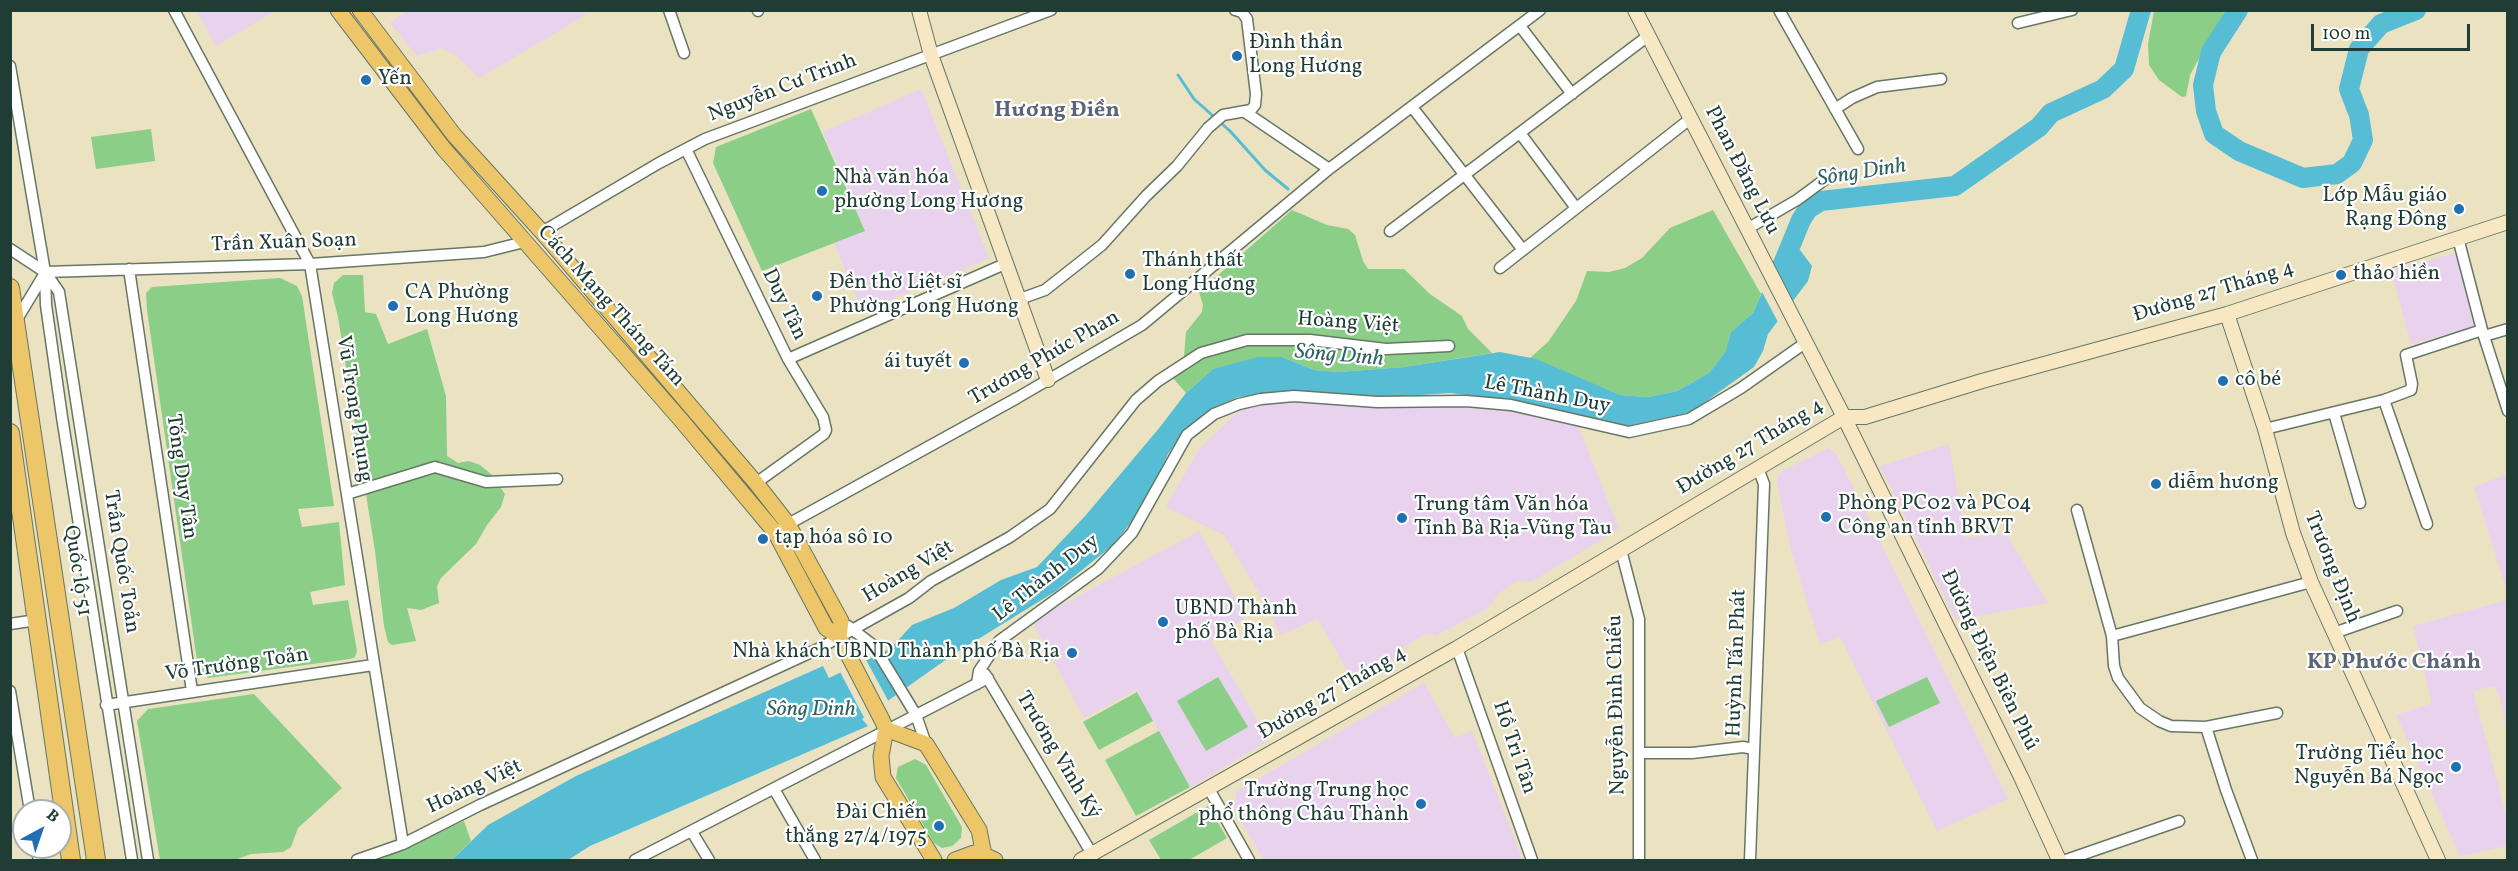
<!DOCTYPE html>
<meta charset="utf-8">
<style>
body{margin:0}
#map{position:relative;width:2518px;height:871px;overflow:hidden;background:#ebe2c2;font-family:Vollkorn,serif}
canvas{display:block}
.frame{position:absolute;inset:0;border:12px solid #1f3d34;pointer-events:none}
.north{position:absolute;left:12px;top:799px;width:60px;height:60px;box-sizing:border-box;background:#fff;border:2px solid #a5b1ae;border-radius:50%;rotate:40deg;font-size:16px;font-weight:700;line-height:24px;text-align:center;color:#1f3d34}
.north::after{content:'';display:block;margin:auto;width:21px;height:27px;background:#1f6fb2;clip-path:polygon(50% 0,100% 100%,50% 72%,0 100%)}
.scale{position:absolute;left:2311px;top:24px;width:159px;height:27px;box-sizing:border-box;border:3px solid #1f3d34;border-top:0;padding-left:8px;font-size:18px;line-height:21px;white-space:nowrap;color:#1f3d34;-webkit-text-stroke:4px #fff;paint-order:stroke}
</style>
<div id="map">
<canvas width="2518" height="871"></canvas>
<div class="frame"></div>
<div class="north">B</div>
<div class="scale">100 m</div>
</div>
<script>
const ctx = document.querySelector('canvas').getContext('2d');
ctx.lineJoin = 'round';
function fillPath(path, color) { ctx.fillStyle = color; ctx.fill(path, 'evenodd'); }
const toPath = rows => new Path2D(rows.map(r => 'M' + r).join(''));
function trace(path, color, width, dash) { ctx.strokeStyle = color; ctx.lineWidth = width; ctx.lineCap = dash ? 'butt' : 'round'; ctx.setLineDash(dash || []); ctx.stroke(path); }
function drawText(font, color, halo, rows, align = 'center') {
  ctx.font = font + ' Vollkorn,serif'; ctx.lineWidth = 4.5; ctx.setLineDash([]); ctx.textBaseline = 'middle'; ctx.strokeStyle = halo; ctx.fillStyle = color; for (const [text, x, y, turn = 0] of rows) {
    ctx.save(); ctx.translate(x, y); ctx.rotate((+turn || 0) * Math.PI / 180); ctx.textAlign = isNaN(turn) ? turn : align; if (halo) ctx.strokeText(text, 0, 0); ctx.fillText(text, 0, 0); ctx.restore();
  }
}
const built = toPath([
 [407,10,582,10,586,15,479,78,457,56,442,48,417,56,390,23],
 [197,11,275,11,216,46],
 [921,89,989,258,862,312,834,243,865,230,823,132],
 [2457,253,2477,326,2411,344,2391,270],
 [1273,403,1490,406,1578,425,1619,529,1531,582,1517,581,1498,594,1488,608,1435,636,1427,633,1397,651,1391,665,1357,688,1318,619,1280,635,1268,608,1224,535,1166,507,1199,449,1240,410],
 [1949,444,1966,538,2006,534,2048,603,1956,620,1880,466],
 [1829,448,1837,455,2008,799,1937,831,1840,637,1820,644,1791,550,1777,483,1778,476,1782,471],
 [2507,474,2507,591,2474,487],
 [1199,531,1246,617,1211,641,1269,740,1190,788,1136,690,1084,718,1032,621],
 [2507,600,2507,736,2500,698,2494,686,2473,691,2507,818,2507,846,2460,856,2396,715,2432,703,2413,626],
 [1424,683,1455,738,1472,731,1523,860,1264,860,1234,809,1237,791]
]);
const green = toPath([
 [2154,11,2225,11,2190,75,2186,96,2182,97,2159,80,2149,65,2148,44],
 [811,109,865,231,762,271,713,163,716,147],
 [151,129,155,161,96,169,91,137],
 [1292,210,1327,225,1348,229,1355,235,1363,261,1368,269,1404,269,1430,294,1462,316,1468,329,1492,353,1404,367,1339,372,1314,370,1282,357,1213,369,1186,393,1172,377,1173,371,1184,357,1186,332,1202,312,1203,305,1199,292],
 [1713,210,1761,294,1753,313,1731,332,1725,352,1709,373,1677,391,1648,397,1620,395,1530,358,1548,342,1576,301,1587,271,1609,272,1625,268,1642,258,1670,228],
 [343,275,363,275,365,312,376,314,388,344,427,329,446,396,447,456,458,463,469,461,480,465,491,474,505,494,501,507,487,525,476,544,441,578,437,586,439,603,421,610,407,608,416,641,392,645,388,642,384,626,375,551,338,317,332,293,334,283],
 [280,278,297,286,302,296,334,506,298,509,302,527,339,522,345,585,310,592,313,605,348,600,357,651,355,657,350,659,208,678,204,676,198,668,147,310,146,293,152,287],
 [1218,677,1248,727,1206,751,1177,701],
 [1927,677,1940,703,1889,727,1876,701],
 [1137,692,1153,721,1099,750,1083,722],
 [254,694,342,788,298,828,291,847,283,852,251,854,235,860,160,860,137,721,148,709],
 [1159,731,1190,787,1136,816,1105,760],
 [915,759,926,765,962,827,961,838,952,846,942,848,934,843,896,778,898,767],
 [1208,806,1227,838,1189,860,1161,860,1149,840],
 [464,821,471,841,452,860,377,860]
]);
const water = toPath([
 [1800,250,1812,266,1808,281,1768,334,1763,351,1754,367,1691,412,1628,426,1515,401,1450,393,1375,398,1288,391,1238,397,1215,408,1186,430,1168,454,1145,505,1113,545,1056,591,954,654,862,719,868,726,590,846,568,860,452,860,488,825,576,776,823,666,829,678,890,649,912,625,954,608,1001,580,1037,567,1086,515,1160,427,1186,393,1213,369,1258,357,1282,357,1314,370,1339,372,1404,367,1500,352,1536,359,1620,395,1648,397,1677,391,1709,373,1725,352,1731,332,1753,313,1779,253]
]);
const pier = toPath([
 [1771,264,1792,306,1779,324,1760,288],
 [865,658,890,704,866,720,870,724,868,725,839,670]
]);
const stream = toPath([
 [1178,75,1194,99,1230,131,1265,170,1288,189]
]);
const river = toPath([
 [2238,10,2211,52,2203,85,2206,111,2214,134,2239,151,2303,178,2337,174,2352,163,2363,140,2359,115,2349,89,2359,49,2381,24,2416,10],
 [1778,276,1801,220,1808,209,1821,201,1955,186,2039,127,2051,113,2103,89,2124,69,2141,10]
]);
const street = toPath([
 [174,10,310,264,403,844],
 [669,10,684,53],
 [758,10,758,11],
 [1779,10,1858,149],
 [2018,23,2072,10],
 [1520,26,1572,94],
 [10,66,45,272,46,305,62,417,132,860],
 [1412,107,1523,250],
 [1835,109,1852,98,1877,87,1941,79],
 [1245,112,1329,169],
 [1520,133,1576,208],
 [686,149,788,359,1007,263],
 [1747,229,1797,200,1831,175],
 [1390,231,1648,36],
 [542,232,659,163,705,139,1051,10],
 [2458,238,2482,330,2508,411],
 [10,249,45,272,310,264,484,252,524,242],
 [1500,268,1690,119],
 [129,269,192,691],
 [46,273,59,292,148,860],
 [1020,299,1045,290,1102,245,1146,196,1177,166,1208,128,1223,115,1251,110,1255,105,1256,94,1247,19,1242,12,1235,10],
 [16,321,45,273],
 [2484,336,2508,329],
 [2384,400,2427,524],
 [2334,413,2360,503],
 [2265,429,2384,400,2411,390,2412,384,2406,355,2482,330],
 [756,483,824,434,826,430,823,417,788,359],
 [347,494,435,467,486,482,557,479],
 [2077,510,2112,636,2114,666,2118,678,2140,708,2159,721,2171,726,2206,727,2226,790,2252,860],
 [783,527,1017,398,1142,325,1329,169,1540,10],
 [1621,550,1639,619,1639,860],
 [10,624,37,620],
 [848,626,874,646,916,715,926,744],
 [2334,633,2397,611],
 [2112,636,2311,582],
 [1457,648,1532,860],
 [985,674,1092,854],
 [977,684,979,671,999,641,1098,569,1132,533,1187,435,1214,414,1239,404,1261,399,1294,396,1377,402,1466,401,1511,405,1629,432,1689,419,1741,388,1805,343],
 [10,691,30,811],
 [106,705,373,665],
 [2206,727,2277,713],
 [1640,753,1692,753,1743,747,1754,749],
 [774,789,815,860],
 [1209,789,1249,860],
 [692,832,709,860],
 [36,847,39,860],
 [357,860,403,844,480,805,818,649,909,598,931,581,1010,537,1050,509,1136,400,1158,381,1201,353,1247,340,1310,340,1386,349,1449,346],
 [635,860,988,678],
 [1750,860,1764,484,1758,468],
 [2066,860,2179,821]
]);
const secondary = toPath([
 [919,10,931,55,1048,380],
 [1635,10,1844,417,2021,777,2059,860],
 [2227,314,2265,429,2293,533,2311,582,2438,860],
 [1081,860,1457,648,1844,417,1865,417,1982,381,2227,314,2508,222]
]);
const primary = toPath([
 [338,10,444,149,681,420,775,532,826,628,839,637,882,720,886,729,881,756,883,777,934,860],
 [360,10,454,135,542,232,756,483,788,524,841,621,839,637],
 [886,729,926,744,979,830,984,855],
 [955,860,974,853,984,855,995,860]
]);
const highway = toPath([
 [10,288,96,860],
 [10,433,71,860]
]);
const markers = [
 [1237,56,6,"#1f6fb2"],
 [366,80,6,"#1f6fb2"],
 [822,191,6,"#1f6fb2"],
 [2459,209,6,"#1f6fb2"],
 [1130,274,6,"#1f6fb2"],
 [2341,275,6,"#1f6fb2"],
 [817,296,6,"#1f6fb2"],
 [393,306,6,"#1f6fb2"],
 [964,363,6,"#1f6fb2"],
 [2223,381,6,"#1f6fb2"],
 [2156,484,6,"#1f6fb2"],
 [1826,517,6,"#1f6fb2"],
 [1402,518,6,"#1f6fb2"],
 [763,539,6,"#1f6fb2"],
 [1163,622,6,"#1f6fb2"],
 [1072,653,6,"#1f6fb2"],
 [2456,767,6,"#1f6fb2"],
 [1421,804,6,"#1f6fb2"],
 [939,826,6,"#1f6fb2"]
];
const poiNames = [
 ["Đình thần",1249,44],
 ["Long Hương",1249,68],
 ["Yến",378,80],
 ["Nhà văn hóa",834,179],
 ["phường Long Hương",834,203],
 ["Lớp Mẫu giáo",2447,197,"right"],
 ["Rạng Đông",2447,221,"right"],
 ["Thánh thất",1142,262],
 ["Long Hương",1142,286],
 ["thảo hiền",2353,275],
 ["Đền thờ Liệt sĩ",829,284],
 ["Phường Long Hương",829,308],
 ["CA Phường",405,294],
 ["Long Hương",405,318],
 ["ái tuyết",952,363,"right"],
 ["cô bé",2235,381],
 ["diễm hương",2168,484],
 ["Phòng PC02 và PC04",1838,505],
 ["Công an tỉnh BRVT",1838,529],
 ["Trung tâm Văn hóa",1414,506],
 ["Tỉnh Bà Rịa-Vũng Tàu",1414,530],
 ["tạp hóa sô 10",775,539],
 ["UBND Thành",1175,610],
 ["phố Bà Rịa",1175,634],
 ["Nhà khách UBND Thành phố Bà Rịa",1060,653,"right"],
 ["Trường Tiểu học",2444,755,"right"],
 ["Nguyễn Bá Ngọc",2444,779,"right"],
 ["Trường Trung học",1409,792,"right"],
 ["phổ thông Châu Thành",1409,816,"right"],
 ["Đài Chiến",927,814,"right"],
 ["thắng 27/4/1975",927,838,"right"]
];
const streetNames = [
 ["Nguyễn Cư Trinh",783,89,-21],
 ["Phan Đăng Lưu",1741,171,63],
 ["Trần Xuân Soạn",284,244,-2],
 ["Đường 27 Tháng 4",2214,293,-17],
 ["Duy Tân",783,305,64],
 ["Cách Mạng Tháng Tám",610,307,48],
 ["Hoàng Việt",1348,324,4],
 ["Trương Phúc Phan",1045,359,-30],
 ["Lê Thành Duy",1547,396,11],
 ["Vũ Trọng Phụng",353,409,81],
 ["Đường 27 Tháng 4",1751,448,-31],
 ["Tống Duy Tân",180,477,82],
 ["Trần Quốc Toản",120,562,81],
 ["Trương Định",2331,568,68],
 ["Quốc lộ 51",76,571,81],
 ["Hoàng Việt",909,573,-31],
 ["Lê Thành Duy",1047,579,-38],
 ["Đường Điện Biên Phủ",1988,661,64],
 ["Huỳnh Tấn Phát",1738,663,-88],
 ["Võ Trường Toản",237,666,-8],
 ["Đường 27 Tháng 4",1333,694,-30],
 ["Nguyễn Đình Chiểu",1618,705,-91],
 ["Hồ Tri Tân",1513,748,71],
 ["Trương Vĩnh Ký",1057,756,59],
 ["Hoàng Việt",475,788,-25]
];
const neighbourhoodNames = [
 ["Hương Điền",1057,112],
 ["KP Phước Chánh",2394,664]
];
const waterNames = [
 ["Sông Dinh",1862,174,-9],
 ["Sông Dinh",1339,357,5],
 ["Sông Dinh",811,711]
];
fillPath(built, '#e8d2ee');
fillPath(green, '#8ace87');
fillPath(water, '#57bdd5');
fillPath(pier, '#ebe2c2');
trace(stream, '#57bdd5', 3);
trace(river, '#57bdd5', 20);
trace(street, '#676', 13);
trace(secondary, '#676', 16);
trace(primary, '#676', 17);
trace(highway, '#676', 20);
trace(street, '#fff', 10);
trace(secondary, '#f7e8c3', 14);
trace(primary, '#ecc669', 15);
trace(highway, '#ecc669', 18);
for (const [x, y, r, color] of markers) { const dot = new Path2D(); dot.arc(x, y, r, 0, 2 * Math.PI); ctx.fillStyle = color; ctx.fill(dot); trace(dot, '#fff', 2); }
drawText('21px', '#1f3d34', '#fff', poiNames, 'left');
drawText('21px', '#1f3d34', '#fff', streetNames);
drawText('bold 22px', '#5a6575', '#fff', neighbourhoodNames);
drawText('italic 22px', '#306364', '#fff', waterNames);
</script>
